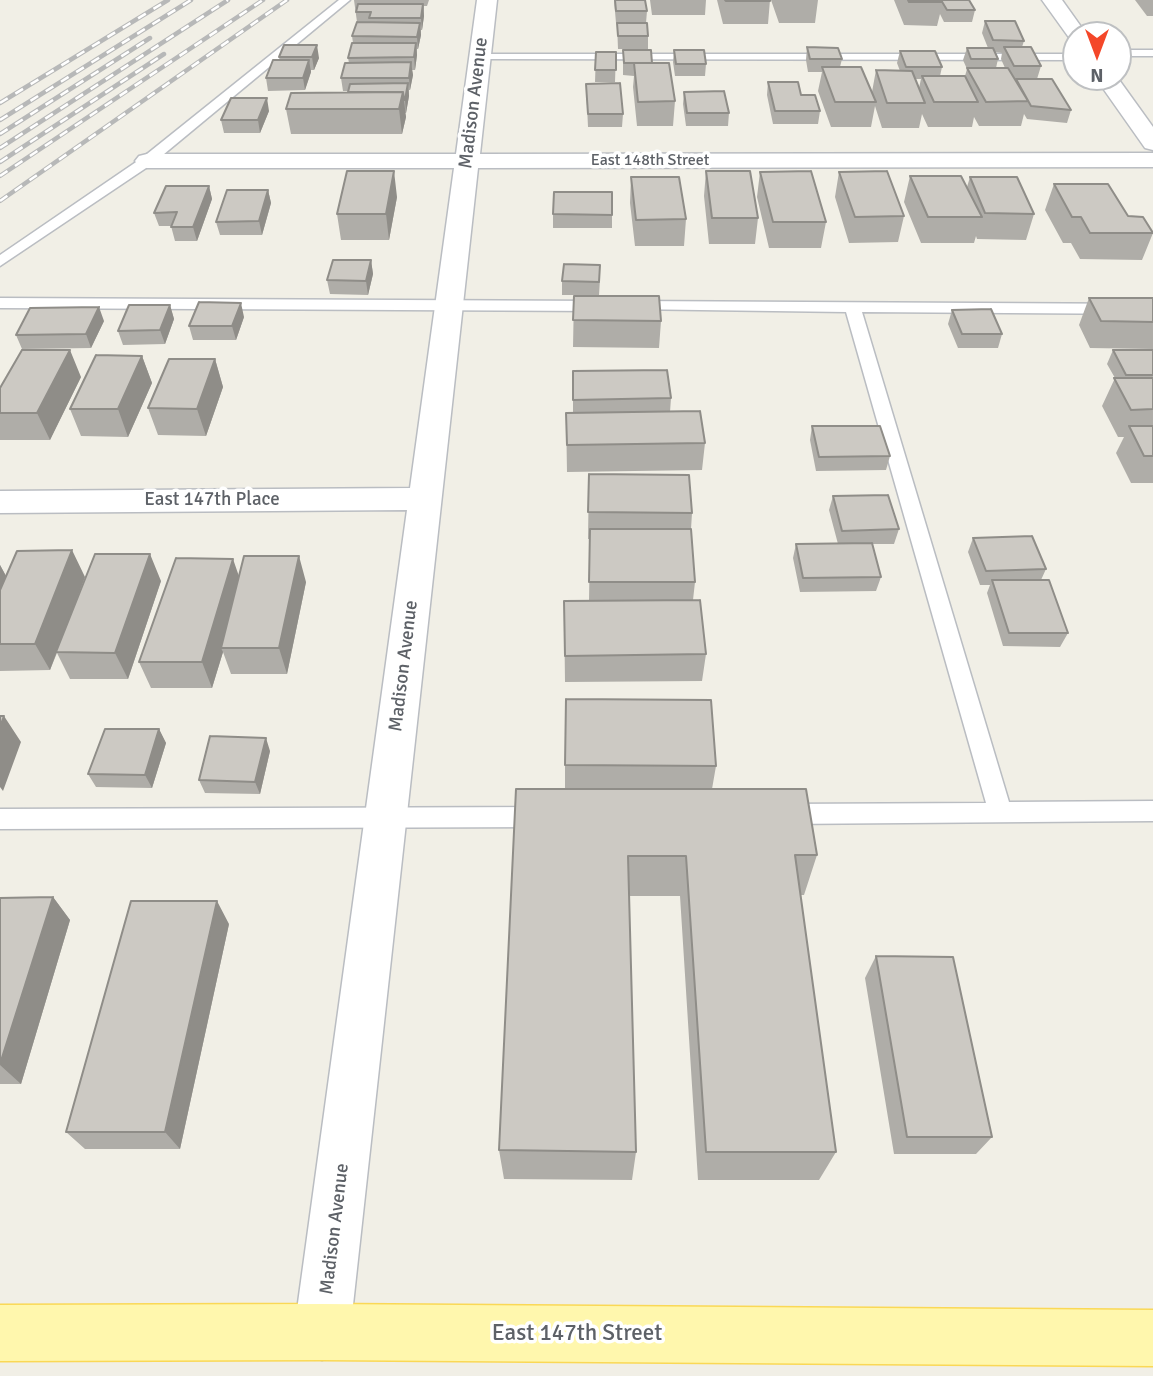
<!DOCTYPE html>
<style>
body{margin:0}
#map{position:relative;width:1153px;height:1376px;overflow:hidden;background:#f1efe6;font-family:Signika,sans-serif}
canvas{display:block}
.north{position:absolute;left:1062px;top:21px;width:70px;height:70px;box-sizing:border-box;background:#fff;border:2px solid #bec0c2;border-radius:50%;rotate:180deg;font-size:19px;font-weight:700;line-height:28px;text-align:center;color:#5d6167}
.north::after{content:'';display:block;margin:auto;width:24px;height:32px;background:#f44729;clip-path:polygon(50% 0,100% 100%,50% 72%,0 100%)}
</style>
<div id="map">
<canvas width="1153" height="1376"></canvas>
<div class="north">N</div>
</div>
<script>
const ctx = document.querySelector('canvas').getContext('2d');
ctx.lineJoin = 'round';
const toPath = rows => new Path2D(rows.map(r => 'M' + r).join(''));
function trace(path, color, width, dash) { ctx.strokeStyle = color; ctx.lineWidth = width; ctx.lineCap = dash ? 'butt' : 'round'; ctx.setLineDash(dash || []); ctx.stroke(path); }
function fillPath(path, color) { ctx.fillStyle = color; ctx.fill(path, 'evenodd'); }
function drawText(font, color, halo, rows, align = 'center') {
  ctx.font = font + ' Signika,sans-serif'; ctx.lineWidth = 7; ctx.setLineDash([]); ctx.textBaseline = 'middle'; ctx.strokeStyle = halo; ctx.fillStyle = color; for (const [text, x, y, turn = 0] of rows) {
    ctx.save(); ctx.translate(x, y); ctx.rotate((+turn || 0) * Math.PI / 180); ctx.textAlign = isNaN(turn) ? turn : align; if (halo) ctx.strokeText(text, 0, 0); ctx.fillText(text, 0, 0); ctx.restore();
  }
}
const service = toPath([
 [339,0,350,0,152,164,0,266,0,255,142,158,339,0],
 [1118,50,1153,50,1153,56,1118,56,1118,50],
 [476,54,1076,54,1076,60,480,59,474,56,476,54],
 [0,298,600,301,608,306,600,311,0,308,0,298],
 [632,301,1153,304,1153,314,862,312,1009,802,1153,801,1153,821,783,824,775,821,772,814,775,807,783,804,986,803,846,312,627,309,624,306,632,301],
 [544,807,552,810,555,817,552,824,544,827,0,829,0,809,544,807]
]);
const minor = toPath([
 [477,0,497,0,480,154,1153,153,1153,167,478,168,350,1332,342,1352,322,1360,302,1352,294,1332,407,510,0,513,0,491,410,488,454,168,147,168,139,166,135,161,139,156,147,154,456,154,477,0],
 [1042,0,1062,0,1087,35,1076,35,1076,41,1070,39,1042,0],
 [1095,77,1117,77,1153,127,1153,150,1145,148,1095,77]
]);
const primary = toPath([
 [322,1304,1153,1310,1153,1366,322,1360,0,1361,0,1305,322,1304]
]);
const rail = toPath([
 [0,103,168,0],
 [0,120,191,0],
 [0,134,150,38],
 [0,148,228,0],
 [0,162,164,54],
 [0,176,263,0],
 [0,201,287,0]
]);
const wall = toPath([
 [354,0,429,0,427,6,424,6,424,16,422,30,421,30,421,35,418,49,417,49,417,55,415,70,412,70,413,75,410,90,409,90,409,96,406,113,405,113,406,117,402,134,291,134,286,109,348,92,348,91,343,91,341,78,349,63,348,58,353,43,352,36,357,22],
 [614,0,645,0,647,11,646,23,616,23],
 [650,0,706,0,705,15,652,15],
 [717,0,770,0,768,24,723,24],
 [771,0,818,0,815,23,779,23],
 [894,0,969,0,975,10,972,22,944,22,940,14,937,26,904,25],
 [1135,0,1153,0,1153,16,1147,16],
 [985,21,1024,41,1022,47,1041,66,1037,79,1014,79,1071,110,1067,123,1027,119,1024,114,1021,126,979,126,974,117,972,127,928,127,922,114,919,128,882,128,875,106,871,127,831,127,818,91,822,72,808,72,806,60,807,47,842,59,840,67,872,92,876,70,900,71,897,63,900,51,942,67,940,76,965,76,967,69,963,60,967,48,988,48,982,33],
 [995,52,1002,53,1001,59,1005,68,996,68,998,59],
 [915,79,921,79,919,88],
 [617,23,648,36,648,49,618,49],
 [623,50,652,63,675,101,673,126,637,126,633,87,634,76,623,75],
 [674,50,706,64,705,76,675,76,673,62],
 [596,52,616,52,615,82,595,82],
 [279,57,319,58,314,70,311,70,311,72,305,90,268,91,266,78,280,60],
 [768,82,801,95,820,111,818,124,773,124,767,95],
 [586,84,623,114,622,127,588,127],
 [684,92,729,113,728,126,686,126,683,104],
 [269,111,260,133,224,133,221,120],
 [706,171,758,218,755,244,709,244,704,196],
 [760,172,826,222,821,248,769,248,757,197],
 [839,172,904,216,898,242,849,243,835,197],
 [910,176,967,187,970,177,1034,214,1026,240,977,239,976,236,974,243,921,243,904,202],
 [631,177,686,219,684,246,635,246,630,203],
 [1054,184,1128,216,1153,233,1142,260,1080,259,1071,243,1063,243,1045,210],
 [209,186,212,199,197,241,175,241,171,226,159,226,154,213],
 [268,190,271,203,262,235,220,235,216,222],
 [612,192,612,228,553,228,553,214],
 [397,197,389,240,341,240,337,214],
 [371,260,373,274,368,295,330,294,327,280],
 [600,279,599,295,562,295,562,281],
 [574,296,661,321,659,348,573,347],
 [1089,298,1153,298,1153,349,1090,348,1079,325],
 [170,305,174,319,165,344,123,345,118,331],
 [952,310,1002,334,998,348,958,348,948,324],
 [244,317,236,340,193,340,189,326],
 [104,321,91,348,22,349,16,335],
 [1113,350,1153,350,1153,483,1131,483,1116,453,1124,437,1118,437,1102,406,1115,378,1107,364],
 [142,356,152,383,128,437,81,436,70,409],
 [215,359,223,387,206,436,158,435,148,408],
 [573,371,671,398,670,412,705,443,702,470,567,472,566,413,573,413],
 [81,377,50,440,0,440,0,388],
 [812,426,890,456,886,470,816,471,810,440],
 [589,474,692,513,691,529,695,582,693,600,706,654,702,681,565,682,564,601,589,601,590,539,588,539],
 [833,496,899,529,894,544,872,544,881,577,876,591,800,592,793,558,796,544,838,544,829,510],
 [973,538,1046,569,1041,580,1068,633,1060,647,1003,646,987,593,990,585,980,585,968,552],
 [0,565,6,576,85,577,71,614,161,581,128,679,70,679,57,653,50,670,0,671],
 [239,577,306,582,287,674,231,674,223,652,212,688,151,688,139,662],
 [159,729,166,743,152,788,96,787,88,774],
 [270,751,260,794,205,793,199,780],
 [565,765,716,766,712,789,817,855,804,895,800,895,836,1152,819,1180,698,1180,680,896,629,896,636,1152,632,1180,504,1179,499,1150,565,789],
 [53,897,70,920,21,1084,0,1084,0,898],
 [229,924,180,1149,85,1149,66,1132],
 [876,956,992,1137,976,1154,894,1154,865,978]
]);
const shadedWall = toPath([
 [423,4,424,16,422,30,421,18],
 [420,23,421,35,418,49,417,37],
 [416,43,417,55,415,70,414,57],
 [317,45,319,58,314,70,312,57],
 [309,60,311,72,305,90,303,78],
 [411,62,413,75,410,90,409,78],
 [408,83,409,96,406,113,405,100],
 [403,92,406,117,402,134,399,109],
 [267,98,269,111,260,133,258,120],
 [394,171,397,197,389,240,386,214],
 [209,186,212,199,197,241,193,227],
 [268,190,271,203,262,235,259,221],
 [371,260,373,274,368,295,366,281],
 [241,303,244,317,236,340,232,326],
 [170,305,174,319,165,344,160,330],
 [99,307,104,321,91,348,86,334],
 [70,350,81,377,50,440,37,413],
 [142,356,152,383,128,437,118,409],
 [215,359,223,387,206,436,197,409],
 [72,550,85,577,50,670,35,644],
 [150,554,161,581,128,679,115,653],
 [299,556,306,582,287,674,279,648],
 [233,559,242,585,221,648,223,652,212,688,202,662],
 [0,565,6,576,0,592],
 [4,716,21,742,3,791,0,787,0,727],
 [159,729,166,743,152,788,145,775],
 [266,738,270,751,260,794,255,782],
 [53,897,70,920,21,1084,0,1065],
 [217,901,229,924,180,1149,165,1132]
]);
const building = toPath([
 [615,0,645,0,647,11,616,11,615,0],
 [725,0,770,0,770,1,726,1,725,0],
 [908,0,941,0,942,2,909,2,908,0],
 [941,0,969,0,975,10,947,10,941,0],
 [358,4,423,4,421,18,369,18,371,12,356,12,358,4],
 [985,21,1015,21,1024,41,993,40,985,21],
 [357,22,420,23,417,37,352,36,357,22],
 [617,23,647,23,648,36,618,36,617,23],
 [352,43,416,43,414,57,348,58,352,43],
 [284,45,317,45,312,57,279,57,284,45],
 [807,47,838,48,842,59,810,59,807,47],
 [1004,47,1031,47,1041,66,1014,66,1004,47],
 [967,48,993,48,998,59,971,59,967,48],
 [623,50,651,50,652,63,624,63,623,50],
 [674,50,704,50,706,64,676,64,674,50],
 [900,51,935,51,942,67,906,67,900,51],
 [596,52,616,52,616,70,595,70,596,52],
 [273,60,309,60,303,78,266,78,273,60],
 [411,62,409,78,341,78,345,63,411,62],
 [634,63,669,63,675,101,638,102,634,63],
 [822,67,861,67,876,102,835,102,822,67],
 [967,68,1008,68,1028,101,986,102,967,68],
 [876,70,912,71,925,103,887,103,876,70],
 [922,76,965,76,978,102,934,102,922,76],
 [1016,79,1052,79,1071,110,1031,106,1016,79],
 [768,82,798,82,801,95,815,95,820,111,775,111,768,82],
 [408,83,405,100,404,100,403,92,348,92,350,84,408,83],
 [620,83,623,114,588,114,586,84,620,83],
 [724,91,729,113,687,113,684,92,724,91],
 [403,92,399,109,286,109,291,93,403,92],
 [231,98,267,98,258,120,221,120,231,98],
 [347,171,394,171,386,214,337,214,347,171],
 [706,171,750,171,758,218,712,218,706,171],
 [811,171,826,222,773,222,760,172,811,171],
 [887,171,904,216,855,217,839,172,887,171],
 [910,176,961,176,982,217,928,217,910,176],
 [631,177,679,177,686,219,636,220,631,177],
 [970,177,1017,177,1034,214,985,213,970,177],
 [1054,184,1108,184,1128,216,1143,217,1153,233,1090,233,1081,217,1072,217,1054,184],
 [166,186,209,186,193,227,171,227,177,212,154,213,166,186],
 [227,190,268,190,259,221,216,222,227,190],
 [554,192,612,192,612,215,553,214,554,192],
 [333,260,371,260,366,281,327,280,333,260],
 [564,264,600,265,599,282,562,281,564,264],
 [574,296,659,296,661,321,573,320,574,296],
 [1089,298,1153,298,1153,322,1101,321,1089,298],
 [199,302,241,303,232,326,189,326,199,302],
 [129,305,170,305,160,330,118,331,129,305],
 [99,307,86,334,16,335,30,308,99,307],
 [991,309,1002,334,962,334,952,310,991,309],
 [22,350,70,350,37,413,0,413,0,388,22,350],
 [1113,350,1153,350,1153,375,1126,375,1113,350],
 [96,355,142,356,118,409,70,409,96,355],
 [169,359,215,359,197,409,148,408,169,359],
 [667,370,671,398,573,400,573,371,667,370],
 [1114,378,1153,378,1153,409,1131,410,1114,378],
 [700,411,705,443,567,445,566,413,700,411],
 [812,426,880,426,890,456,819,457,812,426],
 [1129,426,1153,426,1153,456,1144,456,1129,426],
 [589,474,689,475,692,513,588,512,589,474],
 [888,495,899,529,842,531,833,496,888,495],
 [590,529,691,529,695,582,589,582,590,529],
 [1032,536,1046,569,986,571,973,538,1032,536],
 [872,543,881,577,803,578,796,544,872,543],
 [72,550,35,644,0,644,0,590,17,551,72,550],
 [95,554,150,554,115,653,56,652,95,554],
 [244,556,299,556,279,648,221,648,244,556],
 [176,558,233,559,202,662,139,662,176,558],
 [992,580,1049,580,1068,633,1009,633,992,580],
 [700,600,706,654,565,656,564,601,700,600],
 [566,699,711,700,716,766,565,765,566,699],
 [0,716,4,716,0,727,0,716],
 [105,729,159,729,145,775,88,774,105,729],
 [210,736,266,738,255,782,199,780,210,736],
 [516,789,806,789,817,855,795,855,836,1152,706,1152,686,856,628,856,636,1152,499,1150,516,789],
 [53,897,0,1064,0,898,53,897],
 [131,901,217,901,165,1132,66,1132,131,901],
 [876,956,953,957,992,1137,907,1137,876,956]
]);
const farStreetnames = [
 ["East 148th Street",650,161]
];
const streetNames = [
 ["Madison Avenue",474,103,-83],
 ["East 147th Place",212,500],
 ["Madison Avenue",404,666,-83],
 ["Madison Avenue",335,1229,-83]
];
const nearStreetnames = [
 ["East 147th Street",577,1334]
];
trace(service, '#babdc2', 3);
trace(minor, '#babdc2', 3);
trace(primary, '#fad856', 3);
fillPath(service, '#fff');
fillPath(minor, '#fff');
fillPath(primary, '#fff7ad');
trace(rail, '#b7b8b8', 4.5);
trace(rail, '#fff', 2.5, [9]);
fillPath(wall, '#afada8');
fillPath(shadedWall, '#8f8d88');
fillPath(building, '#ccc9c3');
trace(building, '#8f8d88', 2);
drawText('16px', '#5d6167', '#fff', farStreetnames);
drawText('19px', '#5d6167', '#fff', streetNames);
drawText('23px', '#5d6167', '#fff', nearStreetnames);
</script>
